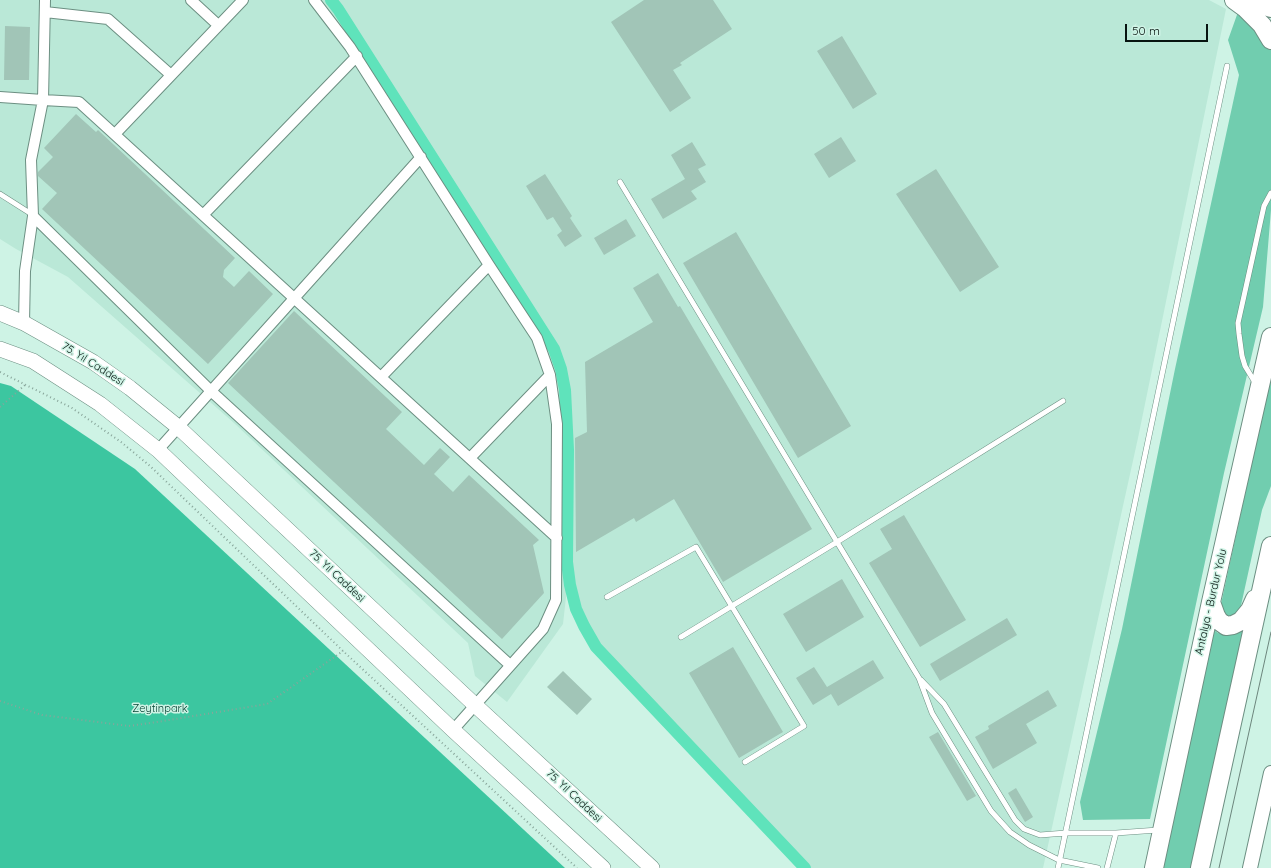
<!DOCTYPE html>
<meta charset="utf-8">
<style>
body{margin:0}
#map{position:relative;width:1271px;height:868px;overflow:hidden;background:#cef3e5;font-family:Quicksand,sans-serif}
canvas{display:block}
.scale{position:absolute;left:1125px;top:24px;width:83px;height:18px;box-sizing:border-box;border:2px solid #071410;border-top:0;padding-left:5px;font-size:12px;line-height:14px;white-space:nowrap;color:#071410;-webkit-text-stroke:3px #cef3e5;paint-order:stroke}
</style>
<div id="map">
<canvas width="1271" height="868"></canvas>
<div class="scale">50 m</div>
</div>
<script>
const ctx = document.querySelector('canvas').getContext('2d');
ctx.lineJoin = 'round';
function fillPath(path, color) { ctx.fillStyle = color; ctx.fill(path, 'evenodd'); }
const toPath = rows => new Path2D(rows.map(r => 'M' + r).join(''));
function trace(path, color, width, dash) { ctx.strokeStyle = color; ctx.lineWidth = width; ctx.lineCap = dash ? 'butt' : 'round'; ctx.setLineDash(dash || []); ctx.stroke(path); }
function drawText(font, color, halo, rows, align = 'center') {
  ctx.font = font + ' Quicksand,sans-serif'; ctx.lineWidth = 3; ctx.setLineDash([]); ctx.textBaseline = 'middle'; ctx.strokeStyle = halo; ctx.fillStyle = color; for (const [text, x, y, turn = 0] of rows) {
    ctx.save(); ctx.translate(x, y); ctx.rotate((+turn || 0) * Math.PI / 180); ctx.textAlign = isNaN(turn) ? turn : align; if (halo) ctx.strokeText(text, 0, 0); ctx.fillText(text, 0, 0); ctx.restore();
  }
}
const built = toPath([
 [0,0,1209,0,1226,9,1138,438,1043,868,806,868,585,630,567,588,563,624,507,702,475,676,468,643,234,423,68,277,16,249,0,239]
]);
const green = toPath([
 [1238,12,1271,46,1271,210,1263,307,1224,473,1150,819,1083,820,1080,802,1122,629,1175,369,1239,75,1228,40],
 [1271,375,1271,486,1262,510,1240,610,1235,616,1229,617,1224,616,1221,604],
 [1211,628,1218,633,1225,635,1234,634,1243,630,1194,868,1162,868]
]);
const forest = toPath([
 [0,383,11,386,135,469,565,868,0,868]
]);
const canal = toPath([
 [331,0,338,9,554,349,561,369,565,390,568,450,567,562,570,585,576,609,584,626,596,647,805,868]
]);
const building = toPath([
 [644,0,713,0,732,29,680,63,682,65,673,70,691,98,670,112,611,22],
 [5,26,30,27,29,80,4,80],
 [842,36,877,94,853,109,817,51],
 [76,114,96,132,98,130,235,258,224,270,223,277,234,287,249,271,273,294,208,364,42,209,57,193,38,176,38,172,53,157,44,148],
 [841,137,856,161,829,178,814,154],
 [692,142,706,165,698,169,706,182,691,191,697,199,663,219,651,199,685,179,671,155],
 [936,169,999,267,960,292,896,194],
 [545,174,572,216,570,218,582,236,565,247,557,235,562,231,553,217,547,220,526,186],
 [626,219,636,236,604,255,594,238],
 [736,232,851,426,798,458,683,263],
 [658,273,678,307,680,306,812,529,723,582,674,499,636,522,634,518,576,552,575,438,587,432,585,362,653,322,633,288],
 [294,311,402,412,386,429,424,465,440,448,450,457,434,474,453,492,469,475,539,540,533,545,544,593,502,639,228,383],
 [904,515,966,620,920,647,869,563,892,549,880,529],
 [842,579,864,617,806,652,783,614],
 [1007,618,1017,635,940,681,930,664],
 [733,647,783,732,739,758,689,673],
 [873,660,884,678,838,706,831,694,813,705,796,678,814,667,827,687],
 [563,671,592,699,577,715,547,687],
 [1048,690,1057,706,1026,724,1037,743,993,769,975,737,989,729,988,726],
 [938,732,976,796,967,801,929,737],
 [1016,788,1033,817,1025,822,1008,793]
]);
const path = toPath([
 [0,372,72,408,121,442,150,466,343,651,577,868],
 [0,407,25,385],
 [0,701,42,715,129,726,157,722,267,704,343,651]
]);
const lane = toPath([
 [620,182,919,678,932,713,991,811,1010,832,1029,845,1059,860,1098,868],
 [0,194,33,215],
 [1256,384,1245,366,1242,356,1239,334,1238,323,1264,206,1271,193],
 [607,597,696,547,804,726,745,762],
 [681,637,837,542,1063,401],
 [921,680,944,704,1015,820,1024,829,1040,835,1066,833,1116,833,1158,830],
 [1058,868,1227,66],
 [1107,868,1116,833]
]);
const street = toPath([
 [191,0,218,25],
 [314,0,350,47,489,265,537,338,550,375,557,424,556,600,543,629,453,730],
 [45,12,108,19,171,75],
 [0,97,43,100,79,102,557,538],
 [115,134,243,0],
 [203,215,357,56],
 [33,216,211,391,510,665],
 [24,323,25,271,33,216,31,160,43,100,45,0],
 [381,377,489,265],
 [158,450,421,157],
 [470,458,550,375]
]);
const secondary = toPath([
 [1250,868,1271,773]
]);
const primary = toPath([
 [0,313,24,323,93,362,130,388,178,427,475,705,652,868],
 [0,349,33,361,100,404,158,450,453,730,603,868]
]);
const highway = toPath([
 [1234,0,1245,8,1262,25,1271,40],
 [1247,0,1271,8],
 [1211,602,1216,616,1219,621,1226,626,1233,625,1241,621,1250,610,1255,599],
 [1154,868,1211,602,1271,337],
 [1200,868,1271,546]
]);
const tram = toPath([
 [1219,868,1271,632]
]);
const streetNames = [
 ["75. Yıl Caddesi",93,364,32],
 ["75. Yıl Caddesi",337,576,43],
 ["Antalya - Burdur Yolu",1211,602,-77],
 ["75. Yıl Caddesi",574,796,43]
];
const parkNames = [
 ["Zeytinpark",160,709]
];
fillPath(built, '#bae8d7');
fillPath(green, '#71cdaf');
fillPath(forest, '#3cc6a0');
trace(canal, '#5fe3bb', 12);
fillPath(building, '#a1c5b7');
trace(lane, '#6c8f82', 6);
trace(street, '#6c8f82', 12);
trace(secondary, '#6c8f82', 16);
trace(primary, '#6c8f82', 16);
trace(highway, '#6c8f82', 20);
trace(path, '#88a59a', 2, [1, 3]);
trace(lane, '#fff', 5);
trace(street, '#fff', 10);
trace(secondary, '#fff', 14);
trace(primary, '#fff', 15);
trace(highway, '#fff', 18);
trace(tram, '#6c857c', 1);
drawText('11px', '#071410', '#cef3e5', streetNames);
drawText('11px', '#003e2f', '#cef3e5', parkNames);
</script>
